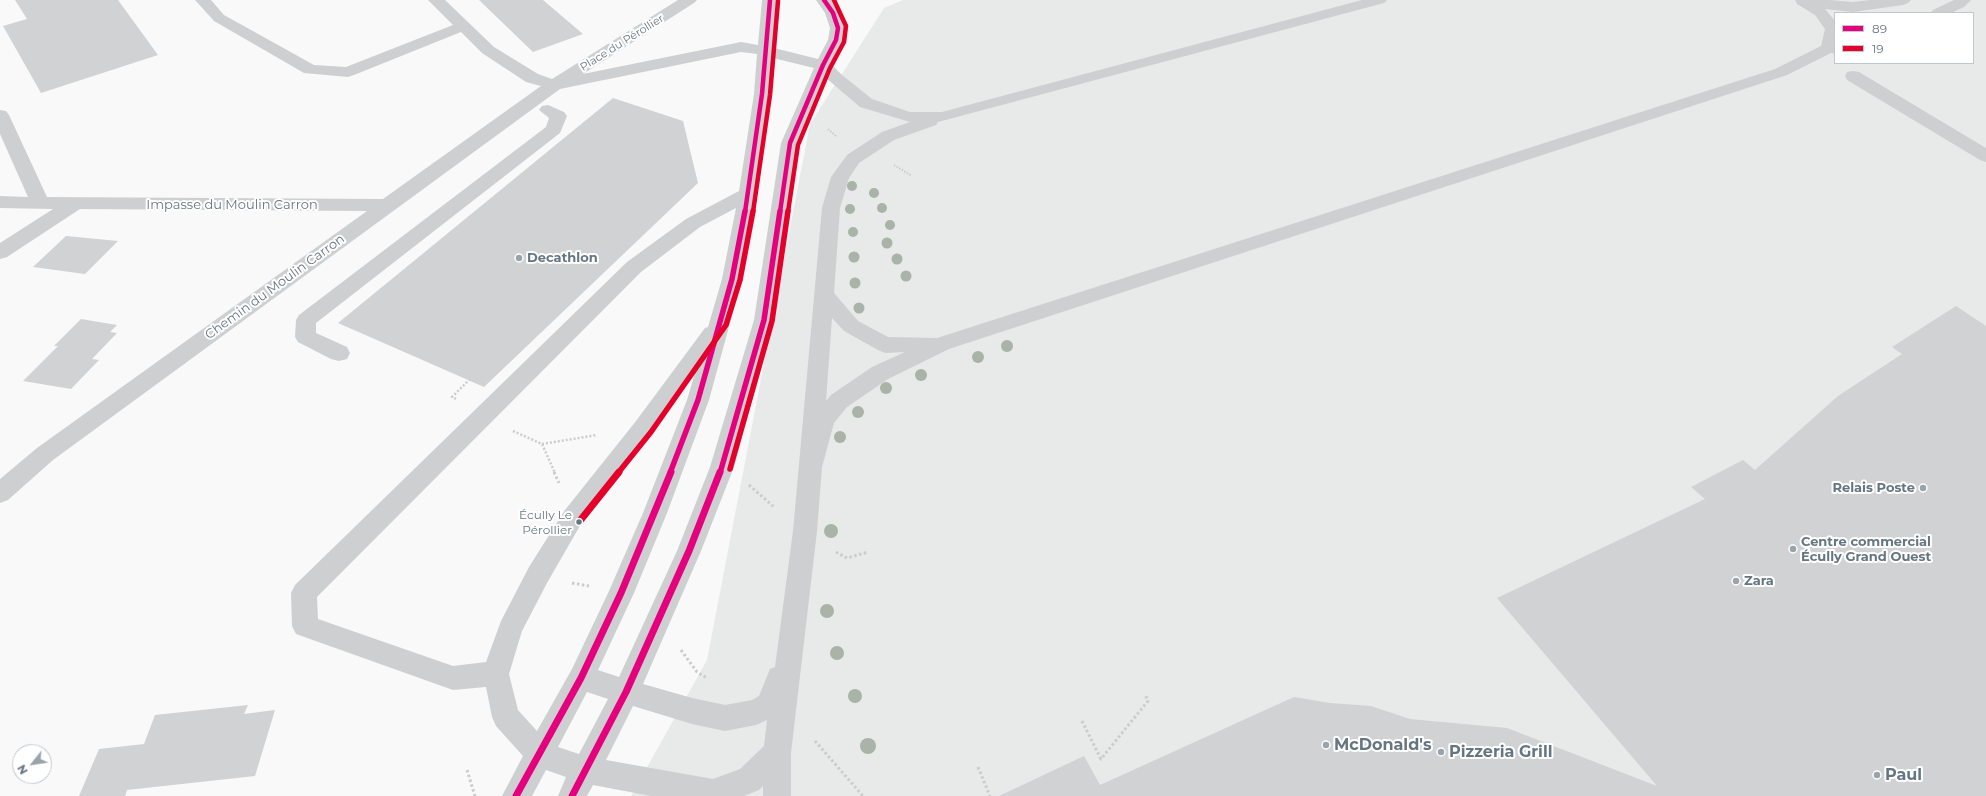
<!DOCTYPE html>
<meta charset="utf-8">
<style>
body{margin:0}
#map{position:relative;width:1986px;height:796px;overflow:hidden;background:#f9f9f9;font-family:Montserrat,sans-serif}
canvas{display:block}
.legend{position:absolute;left:1834px;top:12px;width:140px;height:52px;box-sizing:border-box;background:#fff;border:1px solid #c1c8cd;margin:0;padding:5px 7px;list-style:none;font-size:12px;color:#657683}
.legend li{display:flex;align-items:center;gap:8px;height:20px}
.legend b{width:20px;border:1px solid #c1c8cd}
.north{position:absolute;left:12px;top:744px;width:40px;height:40px;box-sizing:border-box;background:#fff;border:1px solid #c1c8cd;border-radius:50%;rotate:240deg;font-size:11px;font-weight:700;line-height:16px;text-align:center;color:#657683}
.north::after{content:'';display:block;margin:auto;width:14px;height:18px;background:#99a4ac;clip-path:polygon(50% 0,100% 100%,50% 72%,0 100%)}
</style>
<div id="map">
<canvas width="1986" height="796"></canvas>
<ul class="legend">
<li><b style="height:5px;background:#e5007d"></b>89</li>
<li><b style="height:5px;background:#e4002b"></b>19</li>
</ul>
<div class="north">N</div>
</div>
<script>
const ctx = document.querySelector('canvas').getContext('2d');
ctx.lineJoin = 'round';
function fillPath(path, color) { ctx.fillStyle = color; ctx.fill(path, 'evenodd'); }
const toPath = rows => new Path2D(rows.map(r => 'M' + r).join(''));
function trace(path, color, width, dash) { ctx.strokeStyle = color; ctx.lineWidth = width; ctx.lineCap = dash ? 'butt' : 'round'; ctx.setLineDash(dash || []); ctx.stroke(path); }
function drawText(font, color, halo, rows, align = 'center') {
  ctx.font = font + ' Montserrat,sans-serif'; ctx.lineWidth = 4; ctx.setLineDash([]); ctx.textBaseline = 'middle'; ctx.strokeStyle = halo; ctx.fillStyle = color; for (const [text, x, y, turn = 0] of rows) {
    ctx.save(); ctx.translate(x, y); ctx.rotate((+turn || 0) * Math.PI / 180); ctx.textAlign = isNaN(turn) ? turn : align; if (halo) ctx.strokeText(text, 0, 0); ctx.fillText(text, 0, 0); ctx.restore();
  }
}
const built = toPath([
 [903,0,1986,0,1986,796,631,796,707,660,810,124,884,8],
 [1835,13,1973,13,1973,63,1835,63]
]);
const building = toPath([
 [15,0,118,0,158,55,41,93,3,26,27,19],
 [479,0,543,0,583,34,533,52],
 [613,98,683,121,698,183,484,387,338,323],
 [66,236,118,241,85,274,33,267],
 [1956,306,1986,326,1986,796,999,796,1084,756,1100,785,1294,697,1330,703,1371,706,1410,719,1507,728,1657,786,1497,598,1705,499,1691,487,1743,460,1755,470,1838,396,1902,354,1892,347],
 [81,319,117,325,110,332,117,333,92,359,99,360,71,389,23,381,58,346,54,346],
 [248,705,244,714,275,710,255,776,127,790,125,796,79,796,99,749,144,744,155,715]
]);
const pathFar2 = toPath([
 [828,129,836,136],
 [894,165,912,176]
]);
const pathFar1 = toPath([
 [456,399,452,397,469,380],
 [513,431,542,444,555,473],
 [542,444,597,435]
]);
const path = toPath([
 [554,472,559,483],
 [749,485,774,507],
 [836,552,847,558,868,552],
 [572,583,589,586],
 [681,650,697,672,707,678],
 [1082,721,1101,759,1148,701,1145,694],
 [815,741,863,796],
 [978,767,990,796],
 [467,770,475,796]
]);
const minor = toPath([
 [195,0,211,0,224,15,314,65,346,67,453,25,428,0,445,0,494,47,538,74,552,79,678,0,697,0,694,3,583,74,741,42,758,45,762,0,778,0,774,48,818,59,828,40,830,28,825,13,816,0,832,0,841,13,846,28,844,40,831,64,842,75,872,99,910,112,942,112,1362,0,1387,0,1384,3,938,122,936,125,894,140,859,163,849,178,840,208,834,293,858,321,888,337,937,338,1775,69,1821,46,1825,29,1815,15,1797,4,1795,0,1829,0,1853,2,1870,0,1911,0,1908,3,1903,5,1853,12,1825,9,1835,21,1835,54,1831,53,1787,75,949,349,888,379,847,407,834,423,822,467,817,531,791,753,791,796,763,796,763,786,759,790,744,796,651,796,593,785,587,796,558,796,566,777,546,770,532,796,502,796,523,756,496,726,492,717,486,687,453,690,296,634,292,626,291,593,295,585,627,262,686,219,739,191,754,94,757,54,741,52,560,89,53,460,8,500,0,503,0,479,37,448,367,211,80,209,7,257,0,259,0,243,53,209,0,208,0,196,28,197,0,134,0,110,6,111,9,115,47,197,383,199,541,86,526,82,482,53,461,32,354,75,348,77,304,73,214,21,195,0],
 [773,58,814,68,781,143,754,320,710,467,677,551,619,677,598,670,634,593,667,513,709,400,742,279,757,194,770,94,773,58],
 [826,78,860,107,910,122,882,132,847,155,831,177,822,208,793,531,775,667,770,669,759,696,752,700,725,705,692,698,643,684,701,551,734,467,774,320,799,143,826,78],
 [736,208,722,279,708,327,705,328,636,421,565,510,529,567,501,621,486,662,453,666,318,619,317,597,641,272,700,227,736,208],
 [832,318,844,331,878,350,885,353,905,352,872,367,831,395,826,401,832,318],
 [695,373,687,400,643,513,609,591,572,669,537,731,518,710,509,674,522,631,547,583,581,524,652,433,695,373],
 [587,692,608,699,579,754,558,747,587,692],
 [633,706,692,724,725,731,756,725,767,720,764,746,740,769,713,779,606,760,633,706],
 [1954,0,1971,0,1964,7,1951,13,1930,13,1933,10,1954,0],
 [1853,71,1859,72,1986,148,1986,162,1980,160,1847,80,1845,76,1847,72,1853,71],
 [548,105,564,112,567,116,560,133,316,323,316,333,347,347,350,353,347,359,339,361,331,359,298,342,295,337,296,320,299,315,546,127,549,118,539,110,542,106,548,105]
]);
const bus1Far2 = toPath([
 [745,212,762,94,770,0],
 [780,212,790,143,823,65,836,40,838,28,833,13,824,0]
]);
const bus1Far1 = toPath([
 [670,473,698,400,732,279,745,211],
 [720,473,764,320,780,211]
]);
const bus1 = toPath([
 [516,796,581,678,621,593,671,472],
 [572,796,626,692,689,551,720,472]
]);
const bus2Far2 = toPath([
 [753,212,770,95,778,1],
 [788,212,798,145,830,68,844,42,846,26,834,0]
]);
const bus2Far1 = toPath([
 [730,469,772,321,788,211],
 [618,473,651,432,726,325,740,280,753,211]
]);
const bus2 = toPath([
 [579,522,619,472]
]);
const trees = [
 [852,186,5],
 [874,193,5],
 [882,208,5],
 [850,209,5],
 [890,225,5],
 [853,232,5],
 [887,243,5.5],
 [854,257,5.5],
 [897,259,5.5],
 [906,276,5.5],
 [855,283,5.5],
 [859,308,5.5],
 [1007,346,6],
 [978,357,6],
 [921,375,6],
 [886,388,6],
 [858,412,6],
 [840,437,6],
 [831,531,7],
 [827,611,7],
 [837,653,7],
 [855,696,7],
 [868,746,8]
];
const markers = [
 [519,258,4,"#99a4ac"],
 [1923,488,4,"#99a4ac"],
 [579,522,3.5,"#657683"],
 [1793,549,4,"#99a4ac"],
 [1736,581,4,"#99a4ac"],
 [1326,745,4,"#99a4ac"],
 [1441,752,4,"#99a4ac"],
 [1877,775,4,"#99a4ac"]
];
const farStreetnames = [
 ["Place du Pérollier",622,43,-32]
];
const busNames = [
 ["Écully Le",572,515],
 ["Pérollier",572,530]
];
const streetNames = [
 ["Impasse du Moulin Carron",232,205],
 ["Chemin du Moulin Carron",275,287,-36]
];
const poiNames = [
 ["Decathlon",527,258],
 ["Relais Poste",1915,488,"right"],
 ["Centre commercial",1801,542],
 ["Écully Grand Ouest",1801,557],
 ["Zara",1744,581]
];
const nearPoinames = [
 ["McDonald's",1334,745],
 ["Pizzeria Grill",1449,752],
 ["Paul",1885,775]
];
fillPath(built, '#e8e9e9');
fillPath(building, '#d0d2d3');
trace(pathFar2, '#cbcccd', 2, [1.5, 1.5]);
trace(pathFar1, '#cbcccd', 2.5, [2, 2]);
trace(path, '#cbcccd', 3, [2.5, 2.5]);
fillPath(minor, '#cecfd0');
trace(bus1Far2, '#e5007d', 4.5);
trace(bus1Far1, '#e5007d', 5.5);
trace(bus1, '#e5007d', 7);
trace(bus2Far2, '#e4002b', 4.5);
trace(bus2Far1, '#e4002b', 5.5);
trace(bus2, '#e4002b', 7);
ctx.fillStyle = '#a9b3a7';
for (const [x, y, r] of trees) { ctx.beginPath(); ctx.arc(x, y, r, 0, 2 * Math.PI); ctx.fill(); }
for (const [x, y, r, color] of markers) { const dot = new Path2D(); dot.arc(x, y, r, 0, 2 * Math.PI); ctx.fillStyle = color; ctx.fill(dot); trace(dot, '#fff', 1.5); }
drawText('11px', '#657683', '#fff', farStreetnames);
drawText('12px', '#657683', '#fff', busNames, 'right');
drawText('13px', '#657683', '#fff', streetNames);
drawText('bold 13px', '#657683', '#fff', poiNames, 'left');
drawText('bold 16px', '#657683', '#fff', nearPoinames, 'left');
</script>
